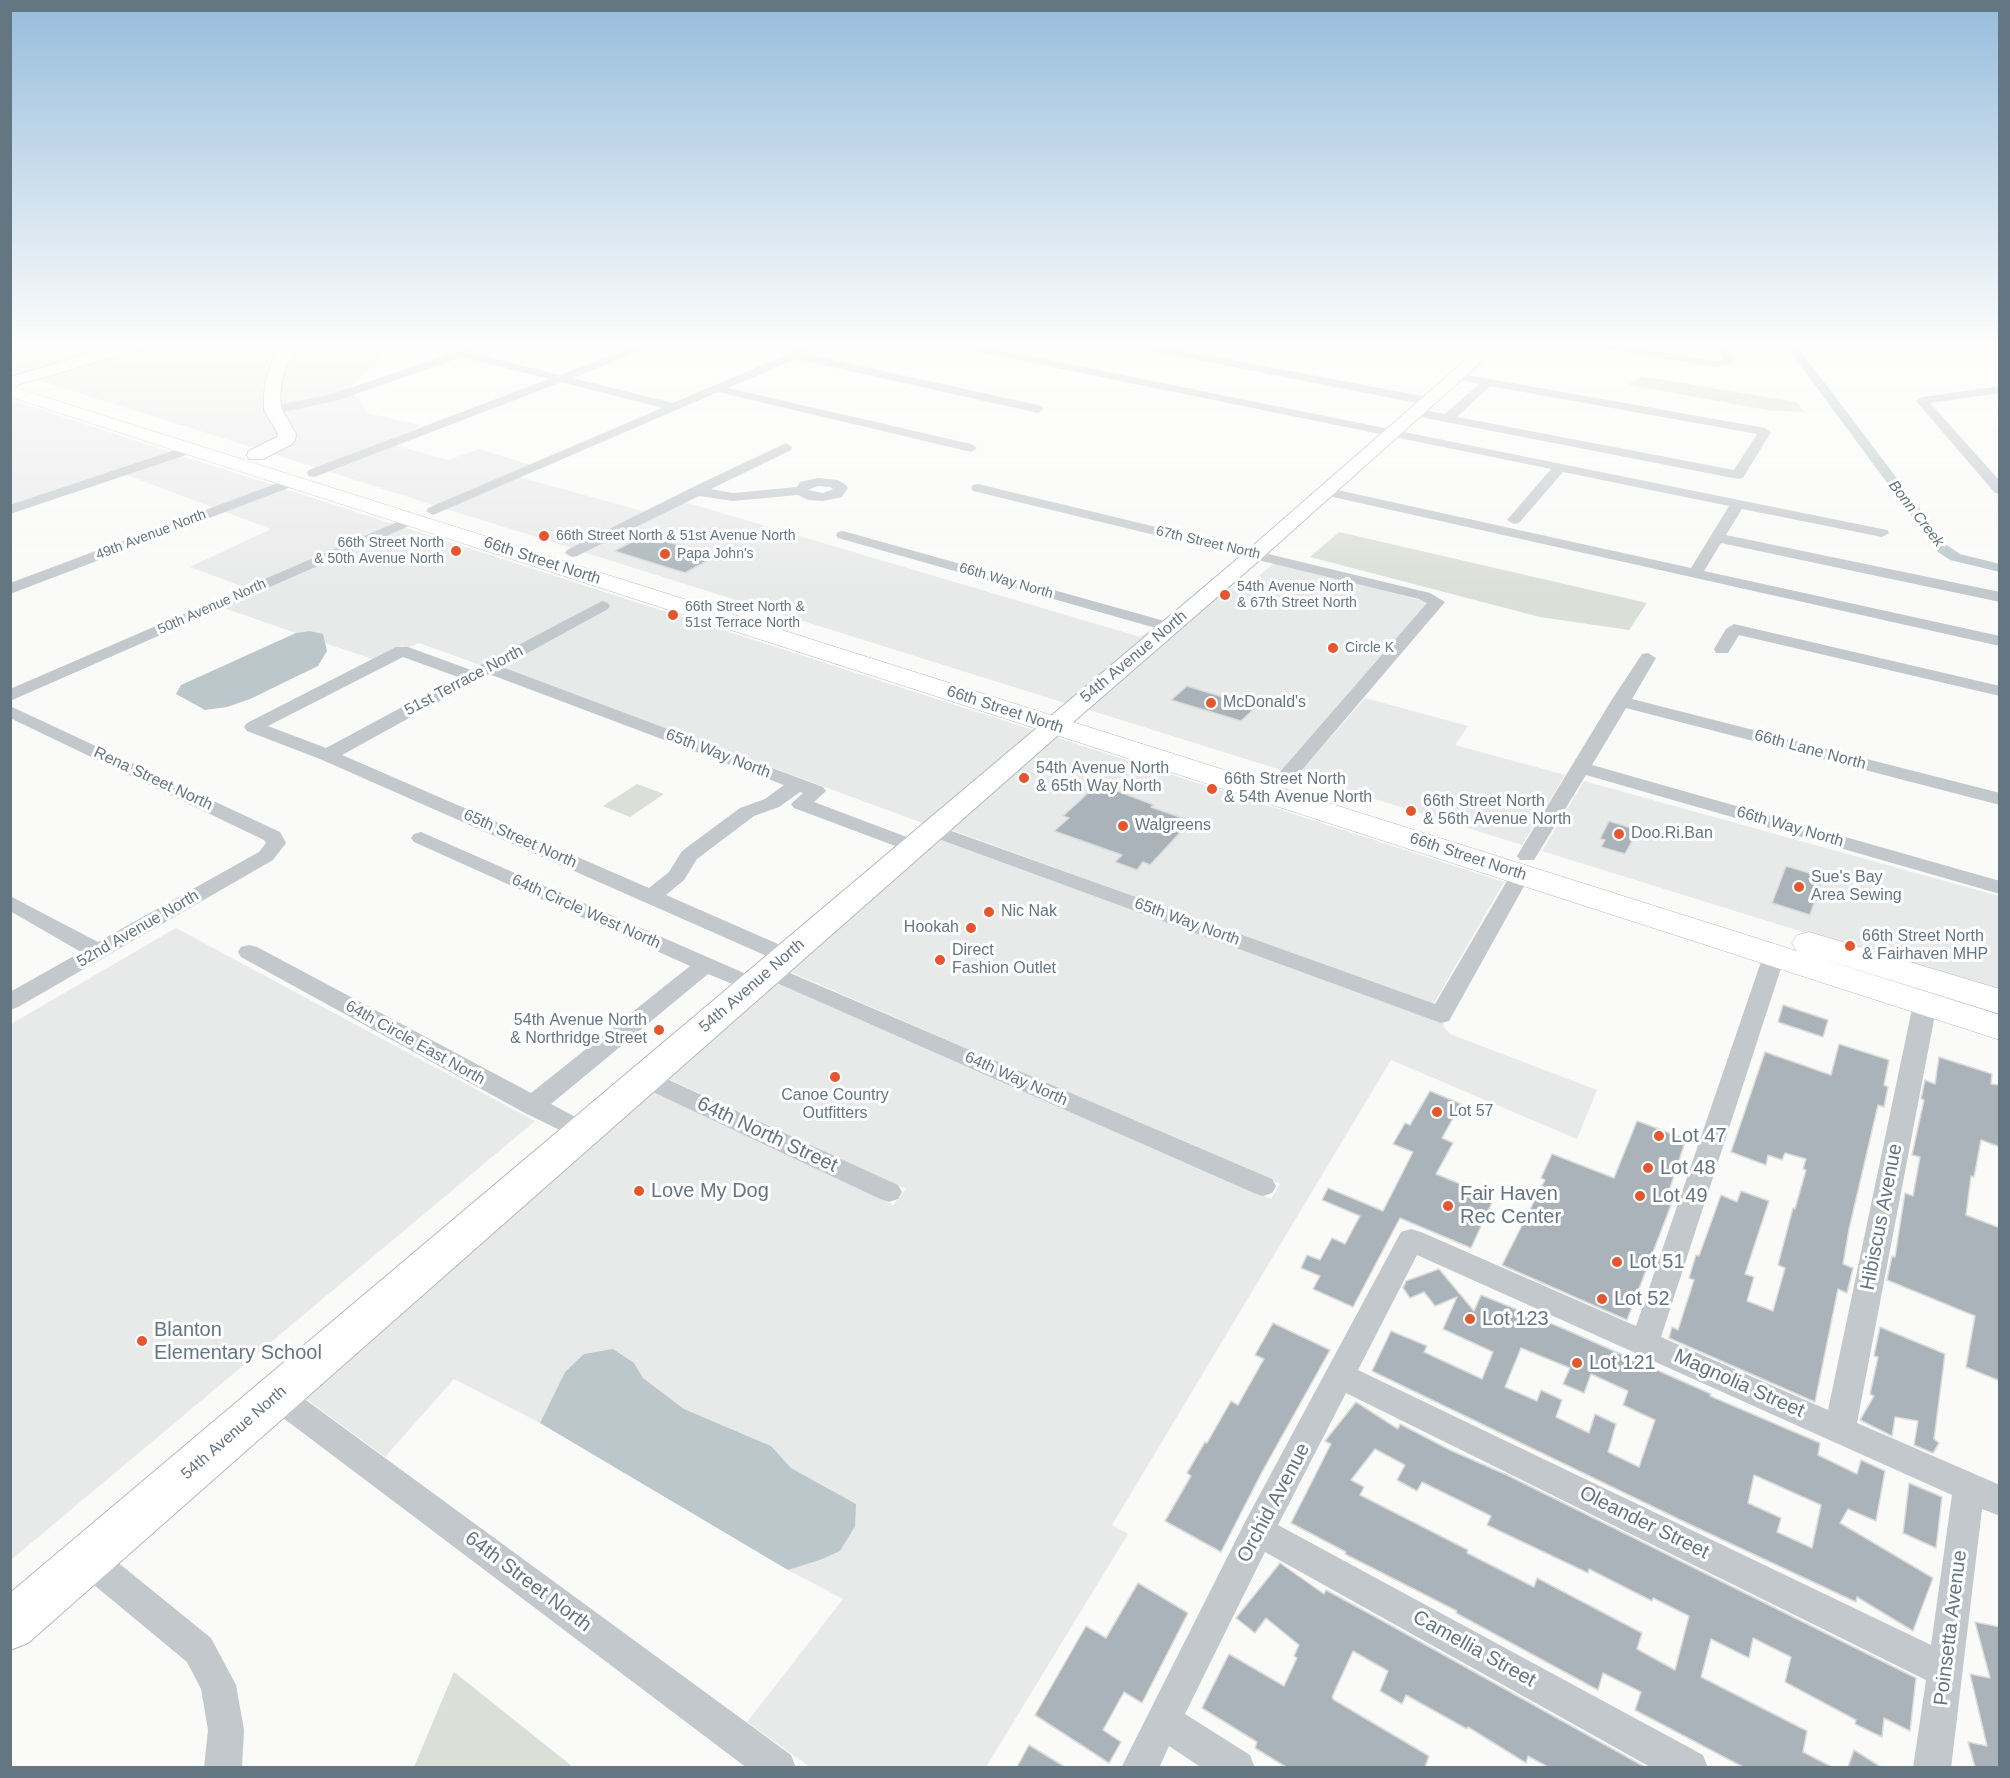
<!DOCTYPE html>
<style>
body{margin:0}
#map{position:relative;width:2010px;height:1778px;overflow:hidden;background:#fafaf8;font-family:Helvetica,sans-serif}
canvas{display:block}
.frame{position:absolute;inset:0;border:12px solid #657683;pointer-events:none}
</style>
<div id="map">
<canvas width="2010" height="1778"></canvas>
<div class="frame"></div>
</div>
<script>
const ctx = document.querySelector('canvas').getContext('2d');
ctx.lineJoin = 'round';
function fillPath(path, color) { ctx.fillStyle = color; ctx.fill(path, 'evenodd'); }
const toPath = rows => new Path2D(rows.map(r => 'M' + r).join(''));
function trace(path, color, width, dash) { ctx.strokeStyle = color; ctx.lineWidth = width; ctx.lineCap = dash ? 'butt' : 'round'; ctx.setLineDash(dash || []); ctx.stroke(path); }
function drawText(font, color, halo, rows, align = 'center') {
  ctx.font = font + ' Helvetica,sans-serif'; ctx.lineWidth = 6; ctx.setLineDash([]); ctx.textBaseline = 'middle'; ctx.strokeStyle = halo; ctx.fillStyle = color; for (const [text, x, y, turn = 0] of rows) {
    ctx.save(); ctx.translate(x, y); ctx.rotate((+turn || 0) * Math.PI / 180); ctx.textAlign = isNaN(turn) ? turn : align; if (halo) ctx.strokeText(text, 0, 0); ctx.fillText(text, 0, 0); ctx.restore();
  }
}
const built = toPath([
 [11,345,132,345,24,376,11,372],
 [145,345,286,345,274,362,281,434,261,450,30,378],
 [297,345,393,345,351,388,328,397,279,407,279,379],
 [354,393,368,413,422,426,318,468,269,453,284,446,280,411],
 [11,400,170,452,11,507],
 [394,445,448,460,479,449,531,465,436,506,327,471],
 [178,455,273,485,214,508,124,474],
 [519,477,646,512,572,548,446,509],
 [282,488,393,524,247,588,190,567,271,529,223,511],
 [685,502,1140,637,1155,627,1158,628,1068,704,583,552],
 [403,527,1036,731,925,824,500,667,611,605,600,602,483,666,419,643,408,648,402,646,375,660,325,643,323,634,310,631,296,633,221,607],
 [1275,562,1428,602,1281,770,1083,708,1226,587,1242,591],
 [1365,698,1468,726,1455,745,1565,775,1522,845,1298,775],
 [1052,736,1504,882,1433,1005,946,828],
 [1584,781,1999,896,1999,993,1542,851],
 [936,837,1444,1023,1443,1026,1450,1034,1597,1090,1577,1139,1391,1060,1112,1525,1128,1534,986,1767,810,1767,747,1722,843,1599,788,1570,820,1560,856,1504,791,1468,771,1446,684,1409,643,1378,633,1363,565,1372,540,1423,454,1379,385,1457,298,1393,647,1089,893,1205,906,1189,662,1076,771,980,1271,1199,1280,1184,784,969],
 [176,928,535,1121,11,1560,11,1024]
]);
const green = toPath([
 [1641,376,1796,402,1805,412,1773,411,1628,385],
 [1339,532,1647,603,1629,630,1540,617,1310,557],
 [637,784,664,794,630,817,603,806],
 [454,1672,573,1767,414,1767]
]);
const water = toPath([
 [310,631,323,634,327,651,318,666,250,699,227,707,205,710,176,694,181,685,296,633],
 [613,1349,634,1363,643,1378,684,1409,771,1446,791,1468,856,1504,855,1526,840,1551,820,1560,788,1570,540,1423,565,1372,584,1354]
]);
const canal = toPath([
 [1783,345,1794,345,1806,358,1948,546,1960,554,2000,564,2000,572,1950,560,1938,552,1798,362,1783,345]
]);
const building = toPath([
 [645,535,716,556,685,573,614,551,645,535],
 [1187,686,1256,707,1241,721,1171,700,1187,686],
 [1107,787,1154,805,1151,807,1191,821,1150,865,1143,862,1137,870,1115,862,1122,855,1054,831,1069,818,1063,816,1090,791,1107,787],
 [1609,821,1638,830,1625,854,1601,847,1605,840,1600,839,1609,821],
 [1786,866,1823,877,1810,915,1772,903,1786,866],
 [1783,1005,1828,1020,1823,1037,1778,1022,1783,1005],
 [1839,1044,1889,1060,1884,1085,1888,1087,1884,1107,1878,1105,1849,1229,1843,1264,1853,1268,1847,1293,1838,1289,1815,1402,1669,1338,1672,1327,1678,1330,1694,1280,1689,1278,1696,1255,1699,1256,1721,1195,1737,1202,1741,1191,1769,1201,1745,1274,1754,1277,1747,1301,1773,1311,1785,1268,1778,1265,1793,1208,1795,1209,1806,1170,1803,1169,1806,1159,1785,1153,1782,1160,1768,1155,1766,1165,1731,1152,1765,1052,1831,1075,1839,1044],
 [1939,1057,1992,1074,1991,1084,2000,1085,2000,1147,1981,1140,1974,1177,1971,1176,1966,1215,2000,1228,2000,1381,1966,1367,1975,1316,1887,1280,1892,1256,1895,1257,1905,1193,1913,1196,1920,1157,1912,1155,1924,1100,1921,1099,1925,1080,1935,1084,1939,1057],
 [1430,1091,1461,1104,1442,1138,1453,1143,1436,1174,1494,1198,1471,1248,1400,1218,1353,1307,1313,1289,1320,1276,1301,1268,1307,1255,1320,1260,1332,1238,1345,1244,1360,1216,1322,1200,1328,1188,1383,1211,1413,1152,1393,1144,1405,1123,1410,1125,1430,1091],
 [1637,1121,1686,1139,1668,1194,1674,1197,1627,1320,1502,1265,1545,1180,1541,1178,1552,1154,1614,1178,1637,1121],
 [1439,1269,1474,1311,1481,1295,1562,1328,1711,1394,1710,1396,1820,1443,1818,1455,1857,1474,1861,1460,1885,1471,1876,1521,1848,1509,1840,1523,1933,1578,1913,1631,1857,1597,1856,1602,1691,1525,1372,1371,1391,1331,1427,1346,1424,1352,1482,1379,1493,1352,1443,1329,1457,1297,1435,1306,1424,1292,1410,1298,1403,1288,1406,1281,1439,1269],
 [1521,1348,1570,1368,1563,1384,1584,1393,1591,1374,1628,1391,1623,1405,1655,1420,1639,1467,1608,1452,1616,1424,1595,1414,1589,1433,1556,1417,1562,1400,1541,1390,1537,1401,1505,1387,1521,1348],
 [1754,1475,1821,1505,1812,1548,1777,1532,1781,1518,1748,1503,1754,1475],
 [1273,1323,1330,1350,1262,1472,1221,1552,1165,1521,1191,1476,1187,1473,1205,1442,1207,1443,1231,1401,1238,1405,1264,1359,1255,1355,1273,1323],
 [1880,1327,1945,1354,1934,1439,1939,1443,1933,1453,1914,1445,1918,1421,1895,1417,1892,1436,1860,1420,1874,1396,1870,1394,1878,1357,1874,1356,1880,1327],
 [1356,1402,1398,1429,1400,1424,1450,1450,1507,1475,1916,1678,1910,1731,1884,1718,1882,1737,1855,1724,1856,1720,1785,1682,1791,1657,1753,1638,1749,1658,1711,1639,1701,1677,1807,1731,1803,1752,1832,1767,1743,1767,1635,1710,1641,1692,1603,1673,1598,1690,1456,1613,1457,1611,1345,1554,1346,1552,1291,1523,1331,1444,1325,1441,1356,1402],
 [1375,1449,1405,1465,1397,1480,1417,1491,1422,1482,1491,1516,1487,1525,1588,1573,1589,1569,1652,1601,1653,1598,1689,1616,1675,1670,1637,1649,1642,1633,1537,1578,1534,1587,1467,1553,1468,1550,1360,1495,1364,1487,1351,1480,1375,1449],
 [1909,1483,1942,1497,1936,1548,1903,1533,1909,1483],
 [1280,1563,1324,1594,1326,1590,1381,1620,1645,1767,1548,1767,1528,1756,1526,1763,1468,1727,1467,1729,1406,1695,1402,1704,1380,1691,1388,1671,1353,1651,1332,1697,1334,1700,1429,1756,1425,1767,1286,1767,1255,1748,1257,1742,1202,1708,1229,1654,1284,1686,1297,1658,1294,1656,1299,1645,1266,1618,1255,1633,1236,1618,1280,1563],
 [1138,1583,1188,1613,1142,1703,1124,1692,1103,1730,1121,1742,1109,1763,1035,1715,1086,1626,1106,1638,1138,1583],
 [1975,1622,2000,1627,2000,1767,1975,1767,1968,1742,1987,1746,1970,1674,1990,1678,1975,1622],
 [1029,1745,1065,1767,1017,1767,1029,1745],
 [1854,1750,1881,1767,1848,1767,1854,1750]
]);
const street = toPath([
 [477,345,492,345,473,353,560,375,640,345,655,345,573,378,673,403,809,345,823,345,806,354,1038,405,1044,409,1038,413,796,359,728,388,971,444,977,448,971,452,718,392,433,515,426,511,428,508,662,408,562,382,314,477,309,476,307,473,309,470,549,379,462,357,336,401,273,414,267,410,273,406,329,395,477,345],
 [954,345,975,345,1887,530,1889,533,1882,537,1742,509,1726,535,2000,592,2000,602,1721,543,1704,571,2000,636,2000,646,1324,495,1317,491,1324,487,1691,568,1729,506,1563,472,1519,523,1514,524,1507,520,1551,469,959,348,954,345],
 [1132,345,1154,345,1427,397,1433,401,1427,405,1137,348,1132,345],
 [1595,345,1620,345,1715,361,1722,360,1718,345,1728,345,1734,362,1732,364,1715,367,1600,348,1595,345],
 [1456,373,1765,428,1771,432,1743,478,1738,479,1410,415,1410,409,1414,408,1445,414,1479,384,1452,378,1452,374,1456,373],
 [1490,386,1757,434,1734,470,1457,417,1490,386],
 [2000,386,2000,393,1930,403,2000,481,2000,494,1995,493,1916,401,1922,397,2000,386],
 [786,443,792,447,791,450,711,489,733,493,797,487,800,482,818,478,838,480,846,485,848,488,842,497,823,501,808,500,798,495,733,501,699,496,577,556,572,557,565,553,567,550,691,488,786,443],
 [818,486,830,487,833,489,823,493,808,490,818,486],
 [190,445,196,449,195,452,10,514,10,505,190,445],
 [291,478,298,482,296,485,10,594,10,583,291,478],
 [978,484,1430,593,1445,602,1291,783,1277,783,1275,779,1277,775,1427,603,1419,599,973,491,971,488,973,485,978,484],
 [413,515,420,519,418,522,10,701,10,689,413,515],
 [843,531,1175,624,1177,627,1169,632,1163,630,838,538,836,535,838,532,843,531],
 [602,601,608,603,610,606,608,609,502,667,823,787,826,791,814,802,920,842,923,846,920,850,913,852,906,850,794,808,791,804,803,793,800,792,779,807,754,816,697,859,684,880,666,895,794,951,797,956,794,961,786,963,778,961,320,759,247,731,244,727,247,723,396,647,408,647,471,670,602,601],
 [403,657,458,677,326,748,268,726,403,657],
 [489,674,784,785,765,799,740,808,682,851,669,872,649,888,342,755,489,674],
 [1734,624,2000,686,2000,696,1739,635,1728,653,1716,653,1714,649,1726,629,1734,624],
 [1648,653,1656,658,1632,699,2000,793,2000,805,1626,708,1592,765,2000,881,2000,894,1586,775,1534,860,1520,860,1517,856,1611,701,1642,654,1648,653],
 [10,706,280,832,286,843,273,860,18,1007,10,1010,10,992,81,952,10,911,10,896,98,942,259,852,266,843,264,840,10,718,10,706],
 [932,824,1435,1004,1507,881,1516,871,1523,869,1530,871,1533,875,1523,888,1449,1021,1441,1023,925,834,922,830,925,826,932,824],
 [421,832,760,980,763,985,760,990,752,992,708,974,551,1104,591,1125,595,1132,591,1139,582,1141,523,1112,241,957,238,952,241,947,249,945,257,947,531,1093,690,966,414,842,411,838,414,834,421,832],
 [1774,949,1782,951,1785,956,1661,1337,1828,1410,1913,1004,1917,999,1925,996,1933,999,1937,1004,1857,1423,2000,1485,2000,1516,1982,1509,1951,1768,1913,1768,1926,1680,1346,1393,1278,1525,1703,1755,1708,1768,1652,1768,1265,1552,1185,1714,1250,1755,1255,1768,1202,1768,1169,1746,1159,1768,1121,1768,1246,1520,1401,1232,1411,1229,1421,1232,1636,1326,1763,956,1766,951,1774,949],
 [1417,1255,1952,1495,1931,1645,1358,1370,1417,1255],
 [769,964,1272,1179,1276,1186,1272,1193,1263,1196,1254,1193,761,976,758,971,761,966,769,964],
 [645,1069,898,1185,902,1192,898,1199,889,1202,880,1199,636,1084,633,1078,636,1072,645,1069],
 [277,1383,288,1387,791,1755,796,1768,747,1768,266,1405,262,1396,266,1387,277,1383],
 [88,1543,100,1548,211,1638,236,1685,244,1730,242,1768,204,1768,208,1730,201,1689,187,1662,76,1570,71,1559,76,1548,88,1543]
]);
const secondary = toPath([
 [121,345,146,345,144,348,10,387,10,377,121,345],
 [284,345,300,345,288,362,282,379,280,395,282,410,296,434,295,440,292,444,263,459,249,459,247,455,249,451,277,437,278,434,264,410,264,395,266,379,272,362,284,345],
 [1483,345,1500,345,1262,558,1048,744,28,1643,10,1650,10,1593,1248,550,1483,345]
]);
const primary = toPath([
 [10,386,1797,951,1792,943,1797,935,1809,932,2000,989,2000,1014,1813,956,2000,1015,2000,1040,10,397,10,386]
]);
const markers = [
 [544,536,6,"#e4572e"],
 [456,551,6,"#e4572e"],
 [665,554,6,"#e4572e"],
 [1225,595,6,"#e4572e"],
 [673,615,6,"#e4572e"],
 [1333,648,6,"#e4572e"],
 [1211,703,6,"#e4572e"],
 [1024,778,6,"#e4572e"],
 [1212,789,6,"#e4572e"],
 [1411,811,6,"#e4572e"],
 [1123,826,6,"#e4572e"],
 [1619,834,6,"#e4572e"],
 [1799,887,6,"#e4572e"],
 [989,912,6,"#e4572e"],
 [971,928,6,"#e4572e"],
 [1850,946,6,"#e4572e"],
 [940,960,6,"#e4572e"],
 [659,1030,6,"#e4572e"],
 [835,1077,6,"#e4572e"],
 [1437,1112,6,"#e4572e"],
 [1659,1136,6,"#e4572e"],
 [1648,1168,6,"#e4572e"],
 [639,1191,6,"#e4572e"],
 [1640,1196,6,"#e4572e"],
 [1448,1206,6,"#e4572e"],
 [1617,1262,6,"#e4572e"],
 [1602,1299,6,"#e4572e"],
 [1470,1319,6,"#e4572e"],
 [142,1341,6,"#e4572e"],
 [1577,1363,6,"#e4572e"]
];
const farStreetnames = [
 ["49th Avenue North",151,535,-21],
 ["67th Street North",1208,543,13],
 ["66th Way North",1006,581,16],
 ["50th Avenue North",212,607,-24]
];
const farPoinames = [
 ["66th Street North & 51st Avenue North",556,536],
 ["66th Street North",444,543,"right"],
 ["& 50th Avenue North",444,559,"right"],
 ["Papa John's",677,554],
 ["54th Avenue North",1237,587],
 ["& 67th Street North",1237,603],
 ["66th Street North &",685,607],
 ["51st Terrace North",685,623],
 ["Circle K",1345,648]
];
const farWaternames = [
 ["Bonn Creek",1916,514,52]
];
const streetNames = [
 ["66th Street North",542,561,18],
 ["54th Avenue North",1134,657,-40],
 ["51st Terrace North",464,681,-28],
 ["66th Street North",1005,710,18],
 ["66th Lane North",1810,750,15],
 ["65th Way North",718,754,21],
 ["Rena Street North",153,779,25],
 ["66th Way North",1790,827,16],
 ["65th Street North",520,839,24],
 ["66th Street North",1468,857,18],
 ["64th Circle West North",586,912,24],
 ["65th Way North",1187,922,20],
 ["52nd Avenue North",138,929,-30],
 ["54th Avenue North",752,986,-41],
 ["64th Circle East North",415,1043,29],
 ["64th Way North",1016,1079,24],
 ["54th Avenue North",234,1433,-41]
];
const poiNames = [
 ["McDonald's",1223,703],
 ["54th Avenue North",1036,769],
 ["& 65th Way North",1036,787],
 ["66th Street North",1224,780],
 ["& 54th Avenue North",1224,798],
 ["66th Street North",1423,802],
 ["& 56th Avenue North",1423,820],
 ["Walgreens",1135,826],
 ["Doo.Ri.Ban",1631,834],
 ["Sue's Bay",1811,878],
 ["Area Sewing",1811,896],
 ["Nic Nak",1001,912],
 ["Hookah",959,928,"right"],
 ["66th Street North",1862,937],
 ["& Fairhaven MHP",1862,955],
 ["Direct",952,951],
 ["Fashion Outlet",952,969],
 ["54th Avenue North",647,1021,"right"],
 ["& Northridge Street",647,1039,"right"],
 ["Canoe Country",835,1096,"center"],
 ["Outfitters",835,1114,"center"],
 ["Lot 57",1449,1112]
];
const nearStreetnames = [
 ["64th North Street",767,1135,25],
 ["Hibiscus Avenue",1882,1217,-79],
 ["Magnolia Street",1739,1384,24],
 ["Orchid Avenue",1274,1503,-62],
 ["Oleander Street",1644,1523,26],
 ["64th Street North",528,1582,37],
 ["Poinsetta Avenue",1951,1628,-83],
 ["Camellia Street",1474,1649,29]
];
const nearPoinames = [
 ["Lot 47",1671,1136],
 ["Lot 48",1660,1168],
 ["Love My Dog",651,1191],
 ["Fair Haven",1460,1194],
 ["Rec Center",1460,1217],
 ["Lot 49",1652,1196],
 ["Lot 51",1629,1262],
 ["Lot 52",1614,1299],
 ["Lot 123",1482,1319],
 ["Blanton",154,1330],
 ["Elementary School",154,1353],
 ["Lot 121",1589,1363]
];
fillPath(built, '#e8e9e9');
fillPath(green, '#dadfd7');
fillPath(water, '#bbc7cb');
fillPath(canal, '#bbc7cb');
fillPath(building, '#aab3b9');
trace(building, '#dcdcda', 1.5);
trace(secondary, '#b3babf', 2);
trace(primary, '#b5babe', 1);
fillPath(street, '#c3c8cc');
fillPath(secondary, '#fff');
fillPath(primary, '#fff');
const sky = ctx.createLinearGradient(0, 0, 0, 594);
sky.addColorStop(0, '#96bcdc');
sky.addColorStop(0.58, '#fdfdfc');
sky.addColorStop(1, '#fdfdfc00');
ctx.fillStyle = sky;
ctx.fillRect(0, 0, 2010, 594);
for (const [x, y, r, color] of markers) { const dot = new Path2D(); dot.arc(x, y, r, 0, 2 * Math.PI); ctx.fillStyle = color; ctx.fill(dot); trace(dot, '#fff', 2); }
drawText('14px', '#657683', '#fff', farStreetnames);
drawText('14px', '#657683', '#fff', farPoinames, 'left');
drawText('italic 15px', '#60757c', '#fff', farWaternames);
drawText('16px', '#657683', '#fff', streetNames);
drawText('16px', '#657683', '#fff', poiNames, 'left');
drawText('20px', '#657683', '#fff', nearStreetnames);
drawText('20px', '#657683', '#fff', nearPoinames, 'left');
</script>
